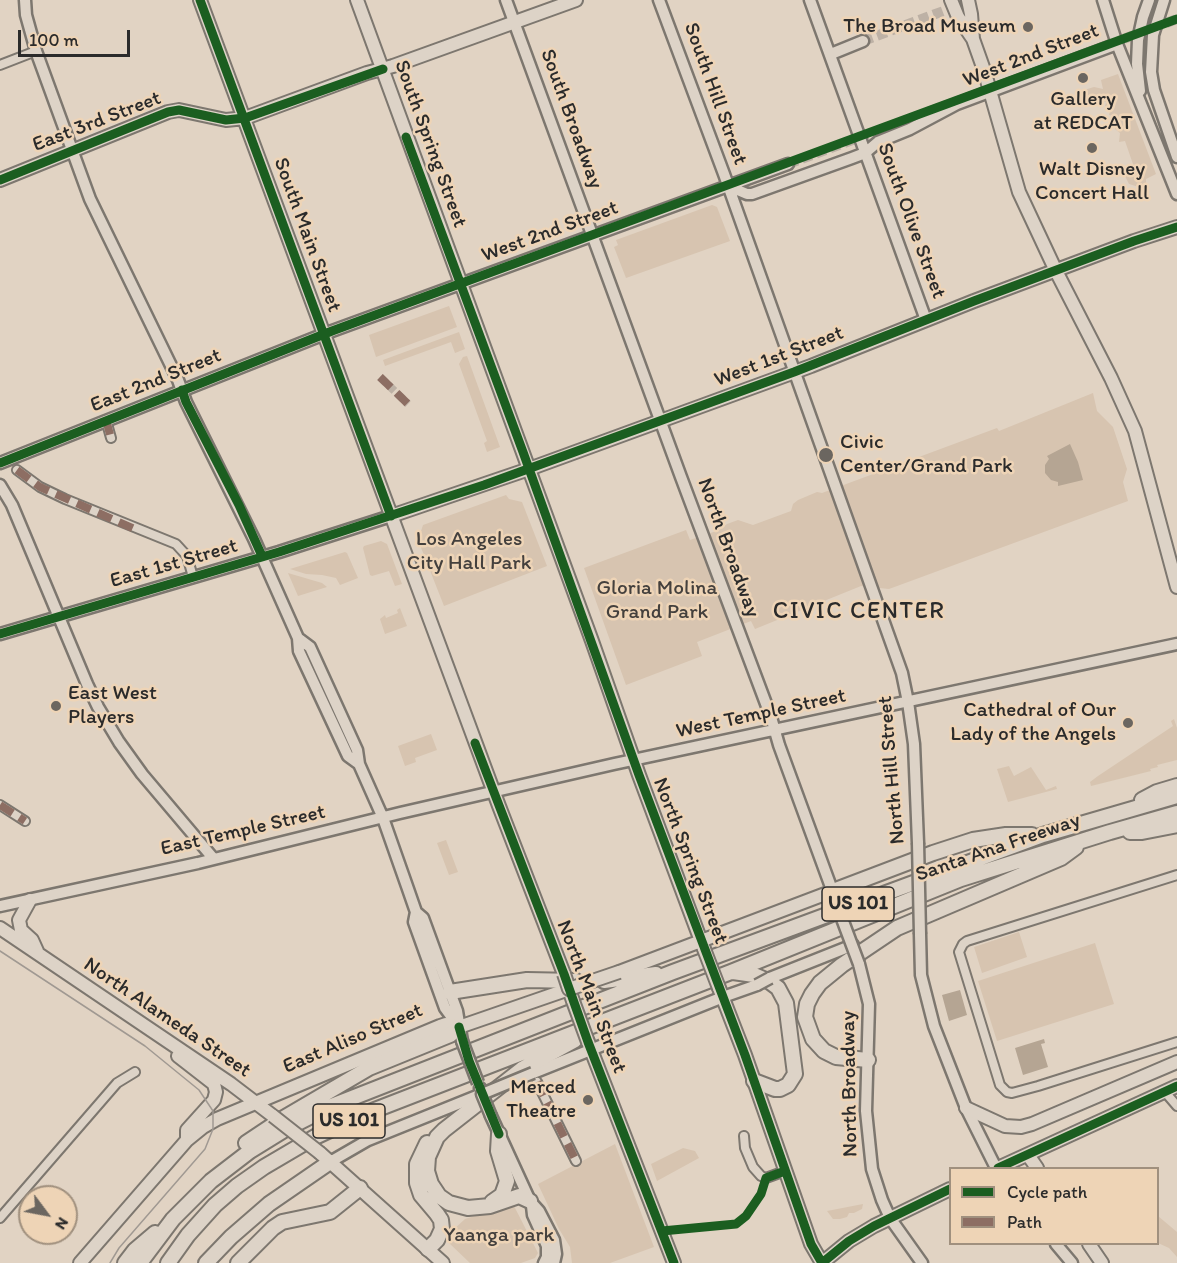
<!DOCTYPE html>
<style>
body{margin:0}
#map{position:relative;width:1177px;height:1263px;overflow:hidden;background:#e1d3c3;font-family:Itim,sans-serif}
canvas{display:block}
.legend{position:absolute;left:949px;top:1167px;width:210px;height:78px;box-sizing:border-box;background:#eed4b6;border:2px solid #a0907e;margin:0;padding:8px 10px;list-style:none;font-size:18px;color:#2b2b2b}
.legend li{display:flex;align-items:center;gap:12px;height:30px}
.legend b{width:30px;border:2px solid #a0907e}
.north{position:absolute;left:18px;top:1185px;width:60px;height:60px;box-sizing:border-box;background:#eed4b6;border:2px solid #a0907e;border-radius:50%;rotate:122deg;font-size:16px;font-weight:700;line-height:24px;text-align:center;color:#2b2b2b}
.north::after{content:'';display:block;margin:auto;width:21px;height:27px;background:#6b6660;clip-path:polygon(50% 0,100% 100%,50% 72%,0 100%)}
.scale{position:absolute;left:18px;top:30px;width:112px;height:27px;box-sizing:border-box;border:3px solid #2b2b2b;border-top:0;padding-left:8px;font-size:18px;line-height:21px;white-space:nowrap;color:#2b2b2b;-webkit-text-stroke:4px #eed4b6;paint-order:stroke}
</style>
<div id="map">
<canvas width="1177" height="1263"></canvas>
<ul class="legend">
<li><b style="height:8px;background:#1b5e20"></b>Cycle path</li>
<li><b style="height:8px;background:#8d6e63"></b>Path</li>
</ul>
<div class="north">N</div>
<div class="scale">100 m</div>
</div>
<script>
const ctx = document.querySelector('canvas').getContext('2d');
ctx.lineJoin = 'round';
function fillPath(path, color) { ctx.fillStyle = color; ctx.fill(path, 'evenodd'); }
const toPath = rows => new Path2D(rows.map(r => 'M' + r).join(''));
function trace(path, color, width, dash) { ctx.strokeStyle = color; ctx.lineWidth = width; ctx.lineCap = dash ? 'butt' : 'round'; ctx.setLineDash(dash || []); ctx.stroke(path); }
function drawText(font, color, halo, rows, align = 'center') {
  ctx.font = font + ' Itim,sans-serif'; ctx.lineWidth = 5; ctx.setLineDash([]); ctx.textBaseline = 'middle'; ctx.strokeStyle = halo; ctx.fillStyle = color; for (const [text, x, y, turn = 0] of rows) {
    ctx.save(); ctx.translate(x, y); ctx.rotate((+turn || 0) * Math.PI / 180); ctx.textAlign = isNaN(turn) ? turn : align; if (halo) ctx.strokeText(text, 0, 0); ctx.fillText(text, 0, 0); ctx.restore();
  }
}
const green = toPath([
 [1118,74,1156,174,1146,179,1146,184,1139,187,1129,184,1125,176,1134,167,1125,141,1119,142,1120,133,1115,129,1118,117,1109,115,1111,107,1105,107,1106,102,1096,98,1085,97,1084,103,1078,102,1084,90,1094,87,1103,89,1101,80],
 [712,205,717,207,730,241,626,278,614,247,618,245,616,240],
 [449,306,457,327,376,357,369,335],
 [459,332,465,349,455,353,451,342,385,366,383,360],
 [467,356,500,447,487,452,484,443,487,441,459,364,463,357],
 [1093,393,1097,411,1113,427,1127,469,1123,482,1128,501,889,589,861,586,755,629,751,621,697,642,702,656,626,685,584,568,686,530,690,540,719,530,727,524,738,520,753,525,791,511,793,504,798,500,817,492,822,493,997,428,999,431],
 [506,495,509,499,522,502,547,566,444,606,418,540,423,525],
 [381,541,387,544,402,584,395,586,389,571,372,576,370,575,363,548,364,546],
 [345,552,347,553,358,578,340,585,336,578,322,575,306,574,290,569],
 [288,573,322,583,327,587,298,596],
 [400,608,407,626,385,634,380,619,385,615,386,618,398,613,397,610],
 [1174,719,1177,728,1177,760,1157,765,1158,767,1150,769,1151,771,1091,786,1090,782,1098,776,1173,726,1171,721],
 [431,734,437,750,415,758,416,762,405,766,398,746],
 [1009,766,1014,776,1031,767,1046,790,1056,786,1057,789,1008,802,997,769],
 [446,840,458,872,449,875,437,843],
 [1019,932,1027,957,982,973,974,947],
 [1095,943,1114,1004,997,1041,978,981],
 [615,1144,654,1247,610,1263,572,1263,570,1247,559,1229,538,1184],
 [683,1148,695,1151,699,1158,657,1181,651,1164],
 [513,1204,538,1253,535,1258,521,1263,470,1263,449,1243,453,1230,465,1219],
 [863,1204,862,1209,854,1213,849,1213,847,1217,840,1219,833,1219,827,1211],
 [1158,1216,1177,1232,1177,1257,1169,1248,1158,1243]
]);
const water = toPath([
 [1070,444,1078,462,1083,480,1058,486,1058,482,1051,480,1045,473,1045,465,1049,459,1047,456],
 [960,990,967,1015,949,1021,942,995],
 [1044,1039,1045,1043,1041,1044,1048,1067,1023,1075,1015,1048]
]);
const streetTunnel = toPath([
 [961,5,967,23],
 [380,377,408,404]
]);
const secondaryTunnel = toPath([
 [863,41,973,0],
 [1110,44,1177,19],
 [788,164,952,103]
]);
const street = toPath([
 [0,65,36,51],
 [106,420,111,438],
 [17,470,40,487,65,499,176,544,187,556,193,577],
 [0,805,25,821],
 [1177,875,967,941,963,944,959,952,1000,1085,1007,1092,1012,1093,1038,1086,1177,1042],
 [537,1082,576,1161],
 [1165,1092,1177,1106],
 [744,1136,745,1148,753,1167,761,1176,766,1178,785,1171],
 [0,1218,117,1083,135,1072]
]);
const secondary = toPath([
 [25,0,26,15,36,51,90,199,178,380,186,402,254,539,298,638,299,651,348,756,359,764],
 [506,0,681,477,771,717,779,745,835,898],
 [659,0,724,174,902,673,908,702,914,744,918,843],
 [810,0,926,320],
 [1103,0,1117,44,1177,194],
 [1164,0,1153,35,1151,72,1154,90,1177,157],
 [831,54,863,41],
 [1140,91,1137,64,1138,40,1143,17,1149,0],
 [728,186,747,194,752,194,852,158,865,153,878,142,910,129,957,104,1117,44],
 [0,463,332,331,788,164],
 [0,485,12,505,87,684,98,707,119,742,142,774,213,858],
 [0,634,279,552,391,516],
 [298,638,310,647,357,750,359,764,383,818,408,889,416,912,414,922,445,1008,459,1027],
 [0,906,198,863,400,813,614,764,1177,644],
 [416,912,423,918,457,1011,462,1041],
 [920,934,921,975,934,1026,966,1108,996,1168],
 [859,964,869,1004,866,1111,872,1169,882,1200,890,1218,922,1263],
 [770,978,853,945],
 [533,1073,723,997,757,985],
 [491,1116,530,1201,539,1211,554,1240,556,1254,554,1263],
 [330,1162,368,1140,482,1094,480,1088],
 [532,1206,533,1215,547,1246,547,1257,544,1263],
 [1056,1244,1072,1263]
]);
const primary = toPath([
 [200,0,499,806,564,974],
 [357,0,592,641,639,775,704,949],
 [951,0,958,17,973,39,984,70,1019,192,1056,271,1111,378,1135,431,1177,587],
 [968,0,971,14,973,39],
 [0,180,168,112,179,110,226,120,245,118,367,73,393,66,576,0],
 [391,516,529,469,811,366,974,301,1134,241,1177,227],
 [30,900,19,920,21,930,32,940,37,951],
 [0,928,231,1084,273,1116],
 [619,972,833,891],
 [719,988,745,1055,811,1244,822,1263],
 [588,1042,674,1263],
 [178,1056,214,1084,216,1092,214,1100,187,1130,187,1139],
 [966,1108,1005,1126,1021,1127,1032,1124,1177,1062],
 [320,1153,443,1263],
 [1028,1155,1037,1168],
 [998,1168,1177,1086],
 [1089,1244,1102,1263],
 [80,1263,187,1140,203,1127,217,1119,440,1026,446,1024,459,1027,569,989,573,1001],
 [822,1263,849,1241,874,1226,950,1189]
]);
const highway = toPath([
 [1142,800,1157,792,1177,786],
 [1130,832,1142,832,1177,825],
 [833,891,933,853,973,840,1006,835,1032,835],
 [733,972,754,975,770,982,778,988,786,1003,795,1074,788,1085,780,1089,775,1089,754,1081],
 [604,981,656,974],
 [450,992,527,980,576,981],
 [868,1060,836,1057,824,1051,813,1039,805,1017,807,1004,812,994,820,983,842,965,897,928,1061,858,1076,847],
 [246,1143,282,1119,369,1068,450,1035,459,1027],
 [427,1143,417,1164,417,1183,421,1195,437,1214,441,1220,442,1229,437,1240,428,1249],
 [530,1201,519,1196,490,1206,468,1208,449,1203,439,1196,431,1184,427,1171,428,1157,437,1137,444,1130,522,1069,575,1040],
 [492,1202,502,1195,507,1181,498,1151,499,1134],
 [125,1263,135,1250,155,1233],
 [140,1263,173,1219,211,1181,250,1151,284,1130,329,1107,673,972,1043,835,1177,796],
 [168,1263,188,1235,215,1205,237,1186,264,1167,315,1137,362,1115,731,972,961,879,1110,832,1177,813],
 [206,1263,231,1237,269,1204,330,1162],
 [238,1263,273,1228,282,1222,330,1212,360,1188]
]);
const tram = toPath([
 [0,951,145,1046,199,1090,213,1111,213,1129,205,1149,119,1248,110,1263]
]);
const secondaryBridge = toPath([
 [918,843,920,934],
 [835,900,859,964],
 [757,985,770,978],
 [462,1041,478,1083],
 [491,1116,482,1094,533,1073]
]);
const primaryBridge = toPath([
 [704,949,719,988],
 [564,974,569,989,619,972],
 [573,1001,588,1042],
 [273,1116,320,1153]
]);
const quiet = toPath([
 [380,377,408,404],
 [106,420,111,438],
 [17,470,40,487,139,531],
 [0,805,25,821],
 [537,1082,576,1161]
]);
const cycleway = toPath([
 [200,0,391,516],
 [406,137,523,452,639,775,745,1055,811,1244,822,1263],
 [0,180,168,112,179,110,226,120,245,118,383,69],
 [182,390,186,402,239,505,262,556],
 [0,463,332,331,1177,19],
 [0,634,279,552,484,485,794,372,974,301,1134,241,1177,227],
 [475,743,564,974,588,1042,674,1263],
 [459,1027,469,1061,499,1134],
 [998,1168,1177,1086],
 [662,1231,736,1224,746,1216,761,1194,766,1178,785,1171],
 [822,1263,849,1241,874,1226,950,1189]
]);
const markers = [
 [1028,27,6,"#6b6660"],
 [1083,78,6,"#6b6660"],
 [1092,148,6,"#6b6660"],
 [826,455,8,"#6b6660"],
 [56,706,6,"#6b6660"],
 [1128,723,6,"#6b6660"],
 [588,1100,6,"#6b6660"]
];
const shields = [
 [858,904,72],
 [349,1121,72]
];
const shieldNames = [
 ["US 101",858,904],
 ["US 101",349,1121]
];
const poiNames = [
 ["The Broad Museum",1016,27],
 ["Gallery",1083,100,"center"],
 ["at REDCAT",1083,124,"center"],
 ["Walt Disney",1092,170,"center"],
 ["Concert Hall",1092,194,"center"],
 ["Civic",840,443,"left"],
 ["Center/Grand Park",840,467,"left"],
 ["East West",68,694,"left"],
 ["Players",68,718,"left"],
 ["Cathedral of Our",1116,711],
 ["Lady of the Angels",1116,735],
 ["Merced",576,1088],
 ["Theatre",576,1112]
];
const streetNames = [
 ["West 2nd Street",1031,56,-21],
 ["South Hill Street",715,94,70],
 ["South Broadway",571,119,70],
 ["East 3rd Street",97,122,-21],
 ["South Spring Street",430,144,70],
 ["South Olive Street",911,221,70],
 ["West 2nd Street",550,232,-20],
 ["South Main Street",307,235,70],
 ["West 1st Street",779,357,-21],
 ["East 2nd Street",156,381,-22],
 ["North Broadway",728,548,70],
 ["East 1st Street",174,564,-16],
 ["West Temple Street",761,714,-12],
 ["North Hill Street",892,770,-95],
 ["East Temple Street",243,831,-13],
 ["Santa Ana Freeway",998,848,-19],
 ["North Spring Street",690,861,69],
 ["North Main Street",591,997,69],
 ["North Alameda Street",167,1018,34],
 ["East Aliso Street",353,1039,-23],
 ["North Broadway",850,1084,-91]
];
const parkNames = [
 ["Los Angeles",469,540],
 ["City Hall Park",469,564],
 ["Gloria Molina",657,589],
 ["Grand Park",657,613],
 ["Yaanga park",499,1236]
];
const quarterNames = [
 ["CIVIC CENTER",859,612]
];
fillPath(green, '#d7c4b0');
fillPath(water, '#b5a593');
trace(streetTunnel, '#bdb1a5', 8, [8, 4]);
trace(secondaryTunnel, '#bdb1a5', 10, [10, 5]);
trace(street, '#7d776f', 12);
trace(secondary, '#7d776f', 15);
trace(primary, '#7d776f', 16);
trace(highway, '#7d776f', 18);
trace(street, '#ddd3c7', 8);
trace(secondary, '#ddd3c7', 10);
trace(primary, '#ddd3c7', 12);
trace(highway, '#ddd3c7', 14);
trace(tram, '#a09992', 1.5);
trace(secondaryBridge, '#7d776f', 15, []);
trace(primaryBridge, '#7d776f', 16, []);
trace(secondaryBridge, '#ddd3c7', 10);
trace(primaryBridge, '#ddd3c7', 12);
trace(quiet, '#8d6e63', 8, [15, 8]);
trace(cycleway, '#1b5e20', 9);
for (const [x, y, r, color] of markers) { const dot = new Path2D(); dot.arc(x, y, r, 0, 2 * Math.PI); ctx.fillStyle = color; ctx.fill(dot); trace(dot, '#eed4b6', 2); }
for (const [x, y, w] of shields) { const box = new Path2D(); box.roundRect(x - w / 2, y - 17, w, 34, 4.5); ctx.fillStyle = '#eed4b6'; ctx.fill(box); trace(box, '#2b2b2b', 1.5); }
drawText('bold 20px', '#2b2b2b', null, shieldNames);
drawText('21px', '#2b2b2b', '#eed4b6', poiNames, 'right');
drawText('21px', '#2b2b2b', '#eed4b6', streetNames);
drawText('21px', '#44403d', '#eed4b6', parkNames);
ctx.letterSpacing = '1.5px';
drawText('24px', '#2b2b2b', '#eed4b6', quarterNames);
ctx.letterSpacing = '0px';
</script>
